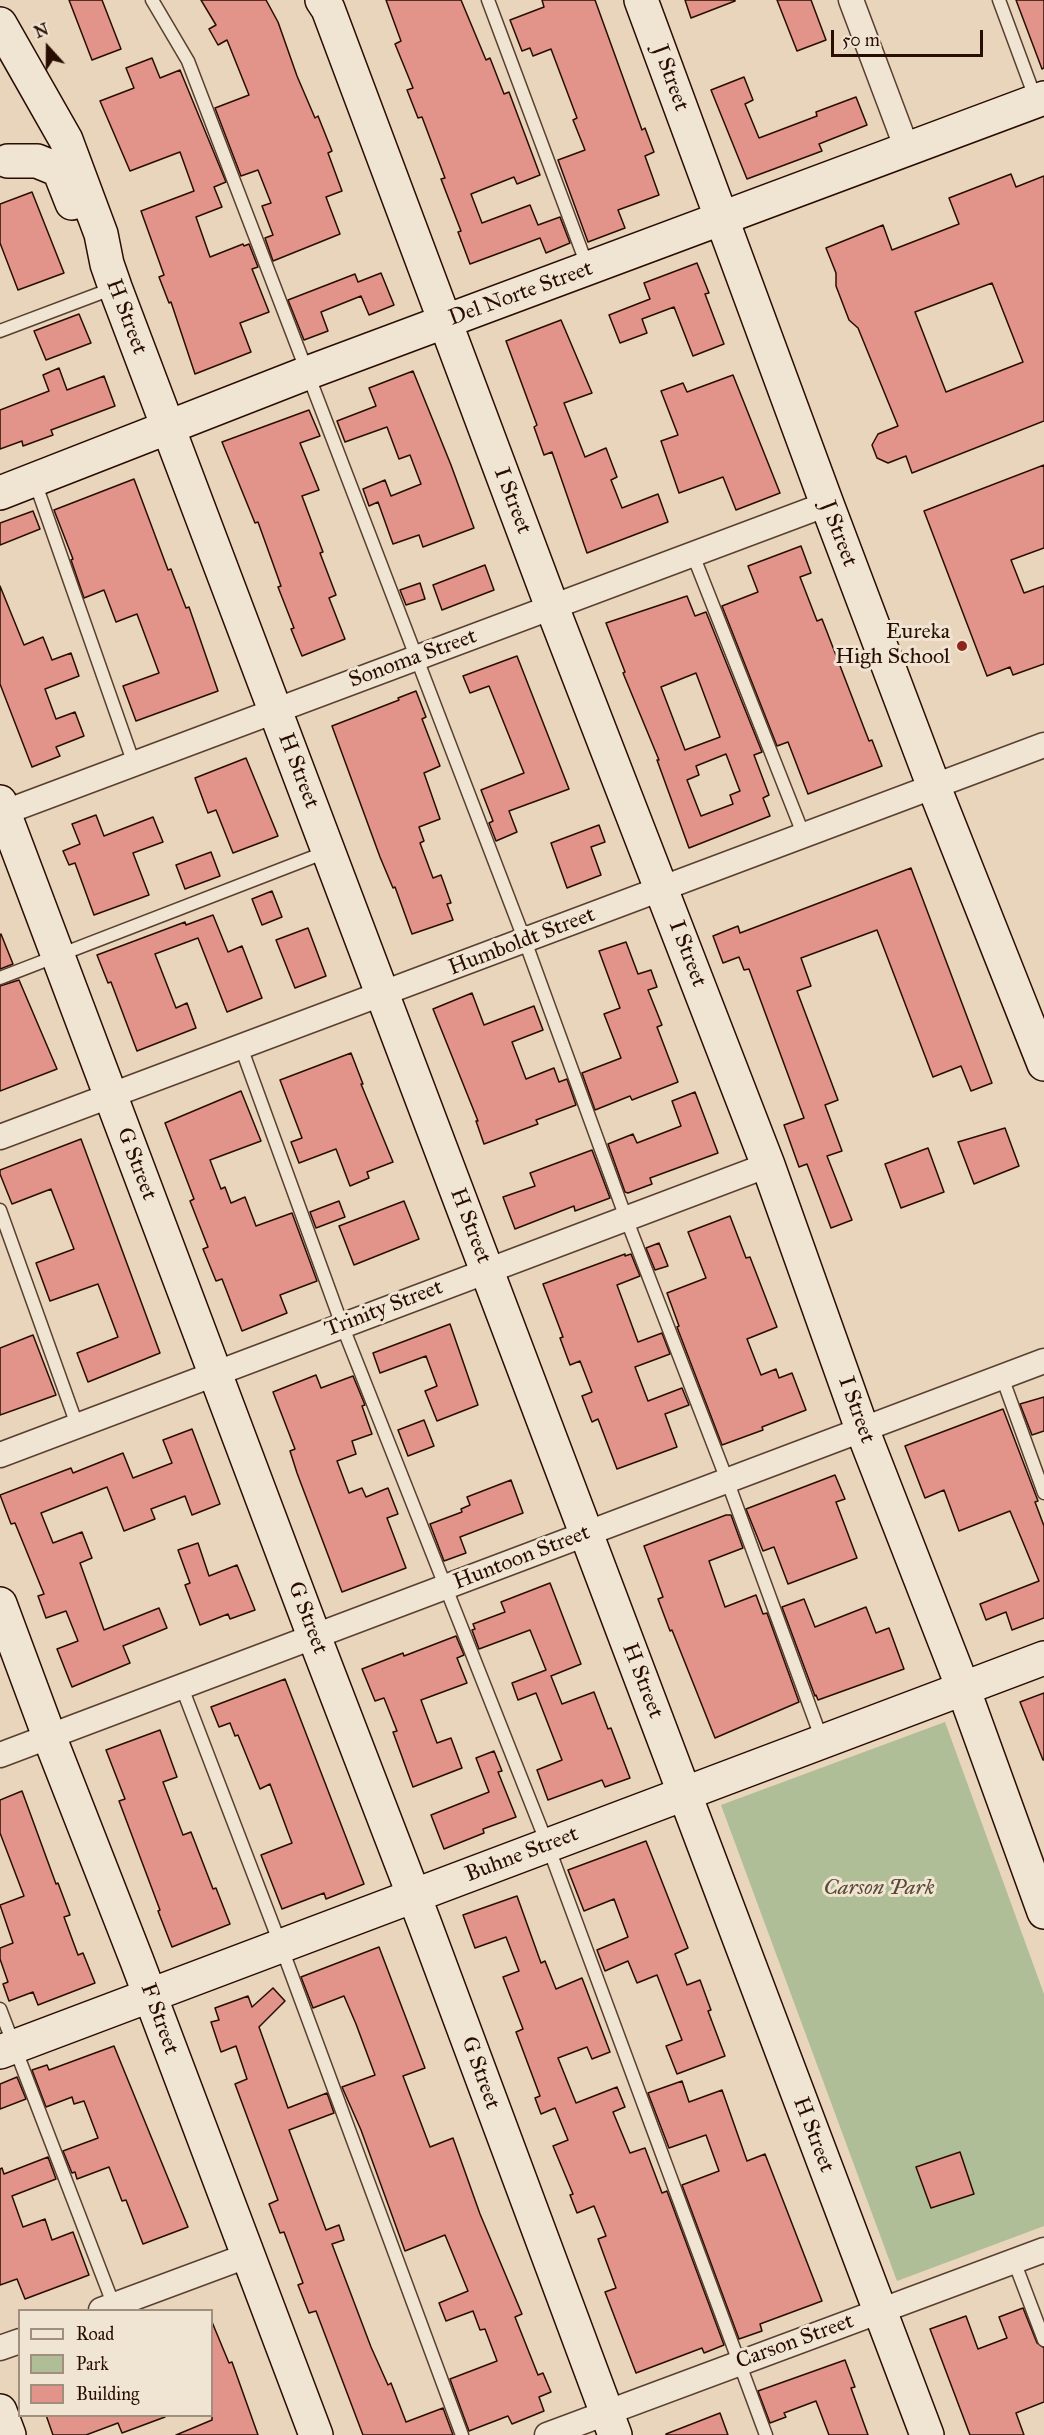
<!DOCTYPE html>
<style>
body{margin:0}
#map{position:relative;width:1044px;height:2435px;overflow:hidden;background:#e8d5bc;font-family:"IM FELL Great Primer",serif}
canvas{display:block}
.legend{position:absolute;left:18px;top:2309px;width:195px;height:108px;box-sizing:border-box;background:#f0e4d3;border:2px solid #a08e7f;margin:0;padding:8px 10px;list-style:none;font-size:18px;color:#290d00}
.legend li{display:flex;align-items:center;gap:12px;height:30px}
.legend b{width:30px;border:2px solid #a08e7f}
.north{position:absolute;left:18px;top:18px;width:60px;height:60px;-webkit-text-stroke:4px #f0e4d3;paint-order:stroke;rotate:339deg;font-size:16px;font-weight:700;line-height:24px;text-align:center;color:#290d00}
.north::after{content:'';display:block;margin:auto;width:21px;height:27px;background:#290d00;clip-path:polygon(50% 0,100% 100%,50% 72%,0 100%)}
.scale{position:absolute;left:831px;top:30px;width:152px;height:27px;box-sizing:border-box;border:3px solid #290d00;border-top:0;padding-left:8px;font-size:18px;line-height:21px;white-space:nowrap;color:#290d00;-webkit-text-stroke:4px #f0e4d3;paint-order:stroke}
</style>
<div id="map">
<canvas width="1044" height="2435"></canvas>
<ul class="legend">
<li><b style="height:8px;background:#f0e4d3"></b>Road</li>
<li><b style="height:16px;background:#afbe96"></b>Park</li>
<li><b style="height:16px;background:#e2948a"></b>Building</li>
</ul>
<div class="north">N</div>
<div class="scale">50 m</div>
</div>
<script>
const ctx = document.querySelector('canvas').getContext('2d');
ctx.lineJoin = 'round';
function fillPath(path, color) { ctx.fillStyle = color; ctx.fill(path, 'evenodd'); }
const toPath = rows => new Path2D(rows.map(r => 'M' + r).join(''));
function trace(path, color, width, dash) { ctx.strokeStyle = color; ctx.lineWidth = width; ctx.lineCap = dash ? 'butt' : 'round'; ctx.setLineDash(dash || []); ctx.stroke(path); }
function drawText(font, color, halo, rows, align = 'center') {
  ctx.font = font + ' "IM FELL Great Primer",serif'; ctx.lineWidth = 6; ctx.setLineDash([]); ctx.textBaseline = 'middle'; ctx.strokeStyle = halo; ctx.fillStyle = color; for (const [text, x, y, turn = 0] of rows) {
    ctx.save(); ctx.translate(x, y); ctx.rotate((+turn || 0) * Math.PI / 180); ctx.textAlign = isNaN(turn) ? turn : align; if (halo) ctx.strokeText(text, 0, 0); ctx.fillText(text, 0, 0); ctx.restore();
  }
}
const green = toPath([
 [945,1722,1044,1994,1044,2226,897,2281,721,1805]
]);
const building = toPath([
 [69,0,102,0,121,49,92,60,69,0],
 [201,0,266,0,278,22,297,76,315,118,318,116,332,151,328,153,342,191,326,197,340,234,273,261,265,238,273,235,262,206,271,203,258,170,241,176,215,108,249,95,227,40,218,45,209,29,216,25,201,0],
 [386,0,461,0,486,60,490,58,504,94,509,92,540,175,517,184,514,177,471,194,482,223,530,205,538,225,560,217,570,243,546,253,540,238,470,264,458,232,461,231,441,179,445,178,422,117,418,118,407,90,413,88,395,44,401,41,386,0],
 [542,0,595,0,642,130,645,128,654,152,645,156,659,195,618,210,625,228,588,242,558,160,585,150,573,120,577,118,551,49,533,56,530,48,522,51,510,20,544,7,542,0],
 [685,0,735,0,735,1,691,18,685,0],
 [777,0,811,0,826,40,797,51,777,0],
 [1016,0,1044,0,1044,68,1042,69,1016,0],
 [152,58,160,78,180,70,226,182,214,187,222,207,196,217,210,257,243,244,244,246,249,244,258,267,252,269,269,312,240,323,251,352,195,374,171,302,169,303,159,277,164,275,141,211,194,191,180,152,130,171,100,101,134,88,126,68,152,58],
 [744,77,753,100,745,104,759,138,817,116,816,112,856,97,867,125,819,144,822,151,747,179,711,90,744,77],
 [1011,174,1016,187,1044,176,1044,421,912,473,906,456,888,463,877,458,872,445,878,434,898,426,858,328,849,320,836,286,836,273,826,248,883,225,892,250,959,224,949,198,1011,174],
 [992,283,1023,362,946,392,915,312,992,283],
 [32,192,64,273,18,290,0,243,0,204,32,192],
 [697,263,709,293,705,294,724,344,693,356,674,307,642,319,647,333,620,343,609,315,650,299,644,283,697,263],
 [381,273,394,305,369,315,361,296,321,312,328,331,304,340,288,300,355,274,358,282,381,273],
 [79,314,91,343,46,360,34,331,79,314],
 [561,320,592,393,564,403,585,457,606,448,617,477,611,480,622,508,658,494,668,522,587,553,552,452,544,455,534,427,537,425,506,341,561,320],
 [59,368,67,390,104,376,115,406,51,430,53,435,23,446,22,441,0,449,0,410,49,391,43,375,59,368],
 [413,371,451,465,474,528,423,547,419,535,393,544,378,502,369,506,363,489,385,480,391,496,421,484,410,455,399,459,387,427,345,442,337,421,376,406,369,388,413,371],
 [733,375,780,493,736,510,723,477,679,493,661,441,678,435,661,391,683,383,687,392,733,375],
 [309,410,320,436,300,443,319,490,302,496,323,552,320,553,336,595,329,598,345,639,302,656,291,629,294,628,278,587,281,586,258,522,255,523,222,442,309,410],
 [1044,465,1044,548,1011,560,1024,593,1044,586,1044,664,1013,675,1010,667,987,676,924,511,1044,465],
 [134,479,168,570,171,569,186,608,189,607,218,691,136,721,123,686,159,673,137,614,116,622,104,590,84,598,71,560,73,559,54,510,134,479],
 [33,511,40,529,0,545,0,523,33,511],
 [801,546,811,573,800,577,817,621,822,619,869,741,872,740,882,766,808,794,788,742,777,746,722,606,758,592,748,566,801,546],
 [485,565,494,590,442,610,433,585,485,565],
 [420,583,425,599,406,605,400,590,420,583],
 [0,586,24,645,43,637,52,660,71,653,79,676,45,689,56,719,75,712,84,736,56,747,60,756,32,767,0,684,0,586],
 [687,596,695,616,706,612,762,752,754,755,769,795,763,798,770,816,689,848,657,760,659,760,623,673,625,672,606,623,687,596],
 [696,673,720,737,685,750,661,687,696,673],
 [726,754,740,791,730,795,733,804,701,816,687,780,699,775,696,766,726,754],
 [517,656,569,789,509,811,517,832,496,841,489,823,493,821,481,790,524,773,489,686,470,693,463,676,517,656],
 [416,691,426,717,422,719,440,766,424,773,440,819,419,827,424,841,420,843,433,878,441,875,451,903,447,904,453,920,412,934,395,887,393,888,380,857,332,726,399,700,398,698,416,691],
 [246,758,278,836,233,853,216,810,208,813,195,778,246,758],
 [96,815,104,836,153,817,163,842,133,853,149,895,94,915,75,863,69,865,63,851,80,844,72,824,96,815],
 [599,825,605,842,591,847,601,875,567,888,551,843,599,825],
 [211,852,220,876,185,889,176,865,211,852],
 [911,868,992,1083,971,1091,961,1066,933,1077,877,930,801,958,811,986,797,991,838,1100,825,1105,842,1151,827,1156,852,1220,831,1228,807,1164,799,1167,784,1125,804,1118,749,969,744,970,739,957,723,963,713,936,738,926,740,933,911,868],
 [272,891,282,917,262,925,252,899,272,891],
 [213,915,228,952,242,946,262,998,227,1012,198,938,155,954,176,1008,187,1003,196,1028,137,1051,111,982,108,983,97,955,185,922,186,925,213,915],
 [308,928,326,976,295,988,276,940,308,928],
 [1,934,13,964,0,969,0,935,1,934],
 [626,942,638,974,651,970,657,987,648,990,662,1025,657,1027,678,1082,632,1100,630,1096,595,1110,582,1073,621,1058,604,1014,620,1008,599,951,626,942],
 [19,980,57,1069,0,1091,0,986,19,980],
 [472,993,484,1025,534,1006,543,1030,512,1042,526,1079,554,1068,559,1082,567,1079,576,1105,536,1120,538,1124,484,1144,476,1121,478,1121,433,1009,472,993],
 [351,1053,363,1084,361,1084,393,1162,367,1172,369,1178,350,1186,336,1149,299,1163,291,1142,302,1138,280,1080,351,1053],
 [241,1091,261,1141,210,1160,221,1189,225,1187,231,1203,245,1197,256,1226,292,1213,317,1281,280,1295,287,1313,242,1331,222,1279,216,1281,203,1249,208,1247,190,1201,194,1199,165,1123,241,1091],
 [695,1092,718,1153,650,1178,652,1184,628,1193,625,1192,608,1144,633,1134,637,1143,681,1126,672,1101,695,1092],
 [1005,1128,1019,1166,974,1184,958,1142,1005,1128],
 [81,1139,160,1353,88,1382,77,1353,118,1337,98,1284,50,1301,36,1263,74,1249,51,1189,12,1204,0,1174,0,1170,81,1139],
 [928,1148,944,1192,901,1208,885,1164,928,1148],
 [592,1150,610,1198,575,1211,574,1206,515,1229,503,1197,535,1186,530,1173,592,1150],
 [339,1201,345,1217,316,1228,310,1212,339,1201],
 [404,1201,419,1239,354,1265,339,1226,404,1201],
 [730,1216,746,1258,750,1257,777,1327,747,1339,761,1375,776,1369,779,1378,792,1373,806,1410,762,1427,763,1430,722,1445,677,1327,679,1326,667,1293,706,1278,688,1232,730,1216],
 [659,1243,668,1266,655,1270,646,1248,659,1243],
 [625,1254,625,1256,631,1254,640,1276,617,1285,638,1342,662,1333,670,1354,635,1367,648,1401,682,1388,689,1405,665,1414,677,1447,617,1469,598,1419,592,1422,582,1396,592,1392,580,1361,570,1365,560,1338,563,1337,543,1284,625,1254],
 [450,1324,478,1405,437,1421,425,1391,437,1386,426,1356,380,1373,373,1353,450,1324],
 [33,1335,56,1395,0,1415,0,1348,33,1335],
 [316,1375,321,1388,353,1376,365,1405,362,1406,372,1434,352,1441,356,1454,337,1461,349,1493,362,1488,366,1497,388,1488,398,1514,387,1518,406,1568,342,1592,297,1473,290,1451,295,1449,273,1392,316,1375],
 [1044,1397,1044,1431,1032,1435,1020,1404,1044,1397],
 [1003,1409,1038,1501,1035,1502,1044,1526,1044,1618,1012,1630,1006,1612,986,1620,980,1604,1039,1581,1010,1511,959,1531,944,1490,925,1498,905,1446,1003,1409],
 [424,1420,434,1446,408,1456,398,1430,424,1420],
 [192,1429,220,1504,192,1515,185,1496,151,1509,155,1519,124,1531,107,1487,41,1513,53,1543,82,1532,92,1558,80,1563,104,1630,159,1608,167,1628,123,1646,130,1663,72,1687,57,1649,78,1641,66,1611,46,1618,38,1596,44,1594,15,1523,11,1524,0,1495,71,1468,73,1473,123,1453,133,1478,172,1463,163,1440,192,1429],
 [835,1475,845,1499,836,1502,857,1558,788,1584,774,1547,763,1551,746,1509,835,1475],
 [511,1480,523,1513,460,1537,466,1553,444,1561,430,1524,462,1512,461,1509,470,1505,467,1497,511,1480],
 [726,1515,731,1515,743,1548,709,1561,725,1607,756,1595,763,1614,767,1613,799,1702,715,1738,672,1630,670,1631,658,1599,663,1597,644,1546,726,1515],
 [198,1543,209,1576,237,1565,255,1610,230,1619,228,1614,200,1625,185,1585,190,1583,178,1550,198,1543],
 [550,1583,581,1664,551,1676,562,1704,594,1692,608,1729,611,1728,630,1778,605,1787,602,1780,548,1800,537,1770,562,1760,536,1693,518,1700,512,1683,546,1670,530,1630,479,1649,472,1630,475,1629,473,1624,505,1612,501,1602,550,1583],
 [804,1599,815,1627,866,1607,876,1633,889,1628,904,1669,818,1700,816,1695,815,1696,782,1607,804,1599],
 [456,1636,464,1655,457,1658,467,1683,421,1700,437,1743,451,1738,462,1768,413,1787,393,1732,397,1731,384,1698,375,1701,362,1669,403,1653,404,1656,456,1636],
 [285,1679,364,1884,326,1899,324,1893,282,1909,261,1855,292,1843,270,1784,260,1789,238,1735,235,1736,230,1723,219,1727,211,1707,285,1679],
 [1044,1693,1044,1760,1043,1760,1020,1702,1044,1693],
 [160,1730,177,1777,163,1782,183,1835,191,1832,213,1889,216,1888,230,1924,172,1947,158,1911,160,1910,119,1801,125,1799,106,1750,160,1730],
 [494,1751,502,1771,498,1772,516,1817,483,1829,484,1833,444,1849,431,1815,489,1792,476,1758,494,1751],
 [22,1791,56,1884,58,1883,70,1915,64,1917,78,1955,83,1953,95,1983,38,2005,33,1992,9,2001,3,1984,8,1982,0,1959,0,1948,13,1943,0,1905,24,1896,0,1833,0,1800,22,1791],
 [646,1841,688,1948,675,1954,687,1985,700,1980,711,2010,708,2011,725,2056,677,2074,666,2046,682,2040,657,1975,637,1983,628,1961,605,1971,597,1950,628,1937,614,1899,584,1911,568,1870,646,1841],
 [517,1896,541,1963,545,1961,556,1989,582,1978,610,2052,592,2059,587,2047,558,2058,576,2103,617,2087,625,2107,613,2112,630,2153,645,2148,662,2193,667,2191,724,2345,704,2353,702,2348,636,2373,605,2292,616,2288,598,2239,606,2236,594,2206,577,2213,570,2195,573,2194,553,2146,568,2140,555,2108,541,2114,535,2098,540,2096,516,2032,523,2029,503,1977,519,1971,506,1937,475,1948,463,1915,517,1896],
 [379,1947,425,2068,403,2076,430,2147,453,2138,480,2214,522,2314,515,2317,538,2375,543,2373,551,2392,539,2397,544,2411,512,2424,508,2416,469,2431,450,2379,497,2361,485,2329,480,2330,473,2311,446,2321,439,2303,468,2291,445,2235,405,2251,361,2130,342,2087,375,2075,356,2024,344,1996,313,2008,301,1977,379,1947],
 [273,1988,285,2001,259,2027,288,2108,327,2093,334,2113,289,2130,326,2230,339,2225,344,2240,332,2244,371,2347,388,2385,391,2383,406,2422,443,2408,453,2435,363,2435,316,2311,309,2313,298,2285,303,2283,284,2232,280,2233,269,2204,278,2200,235,2084,247,2079,236,2046,221,2052,211,2022,219,2020,215,2008,248,1996,252,2007,273,1988],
 [114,2046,188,2227,143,2244,126,2200,122,2201,109,2167,77,2179,75,2172,72,2173,63,2151,98,2138,84,2101,74,2104,72,2097,46,2107,32,2070,47,2065,49,2070,114,2046],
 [17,2077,26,2099,0,2109,0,2084,17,2077],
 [682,2081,689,2102,722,2090,747,2161,765,2154,822,2301,760,2324,762,2331,739,2339,682,2185,719,2171,706,2135,669,2148,648,2093,682,2081],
 [960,2152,974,2194,931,2208,916,2167,960,2152],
 [48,2157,56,2179,12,2196,23,2227,45,2219,52,2240,73,2232,89,2275,25,2299,17,2279,0,2285,0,2169,2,2168,4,2174,48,2157],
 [1023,2308,1037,2343,1044,2348,1044,2402,1016,2413,1024,2435,970,2435,930,2329,966,2316,978,2349,1007,2338,999,2317,1023,2308],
 [212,2322,229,2363,232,2362,258,2435,176,2435,212,2420,212,2322],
 [845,2360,855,2387,851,2388,868,2435,829,2435,816,2401,784,2413,786,2417,770,2423,758,2391,845,2360],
 [720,2413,728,2435,666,2435,666,2434,720,2413],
 [46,2415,165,2415,165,2417,122,2433,118,2423,86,2435,53,2435,46,2415]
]);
const lane = toPath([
 [152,0,188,61,525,941,626,1218,727,1480,822,1740],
 [488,0,588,268],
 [999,0,1036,100],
 [0,331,114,288],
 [34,479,134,764],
 [693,555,804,836],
 [0,978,326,852],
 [241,1047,342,1325,548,1846,766,2435],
 [0,1210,77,1425],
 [1002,1377,1044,1493],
 [181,1685,281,1946,462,2435],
 [0,2009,114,2306],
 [1014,2261,1044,2340]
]);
const street = toPath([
 [851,0,907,149],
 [0,814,827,504],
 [0,1137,1044,745],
 [0,1455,768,1165],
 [0,1755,1044,1361],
 [101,2310,249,2255],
 [0,2348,20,2341],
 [547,2435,1044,2250]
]);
const secondary = toPath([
 [322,0,328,9,552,607,768,1165,862,1429,963,1688,1044,1912],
 [641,0,827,504,934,787,1044,1064],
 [0,24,66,140,101,234,107,264,115,287,927,2435],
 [8,161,37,161,59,170,72,203],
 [0,493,307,373,1044,98],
 [0,802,314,1636,424,1922,615,2435],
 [0,1604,49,1736,137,1961,316,2435],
 [0,2052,1044,1658],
 [0,2411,9,2435]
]);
const markers = [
 [962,646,6,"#8f2418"]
];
const streetNames = [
 ["J Street",670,78,70],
 ["Del Norte Street",521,294,-20],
 ["H Street",126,317,69],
 ["I Street",512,501,69],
 ["J Street",838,534,69],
 ["Sonoma Street",413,659,-20],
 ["H Street",298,771,69],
 ["Humboldt Street",522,942,-21],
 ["I Street",687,954,69],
 ["G Street",136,1164,69],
 ["H Street",470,1226,69],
 ["Trinity Street",384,1309,-21],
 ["I Street",856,1410,70],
 ["Huntoon Street",522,1558,-21],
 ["G Street",307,1618,69],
 ["H Street",642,1681,69],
 ["Buhne Street",522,1855,-21],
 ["F Street",159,2019,70],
 ["G Street",480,2073,70],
 ["H Street",813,2135,69],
 ["Carson Street",795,2342,-20]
];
const poiNames = [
 ["Eureka",950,633],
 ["High School",950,658]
];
const parkNames = [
 ["Carson Park",879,1889]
];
fillPath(green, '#afbe96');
fillPath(building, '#e2948a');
trace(building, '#290d00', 1.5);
trace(lane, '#593f2f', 15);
trace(street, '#593f2f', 27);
trace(secondary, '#290d00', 36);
trace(lane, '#f0e4d3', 12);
trace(street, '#f0e4d3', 24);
trace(secondary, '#f0e4d3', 33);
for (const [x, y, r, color] of markers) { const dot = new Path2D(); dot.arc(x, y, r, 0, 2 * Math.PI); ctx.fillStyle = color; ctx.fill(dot); trace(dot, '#f0e4d3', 2); }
drawText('22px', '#290d00', '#f0e4d3', streetNames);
drawText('22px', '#290d00', '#f0e4d3', poiNames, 'right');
drawText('italic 22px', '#584b34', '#f0e4d3', parkNames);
</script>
